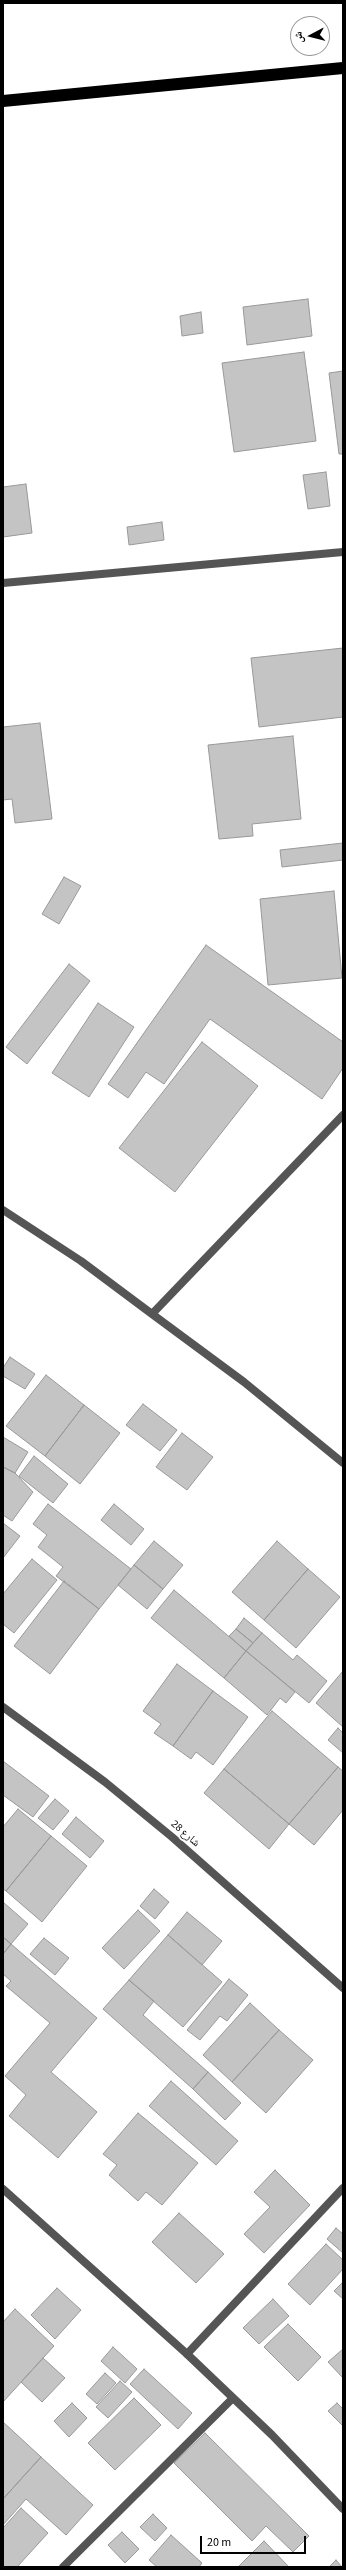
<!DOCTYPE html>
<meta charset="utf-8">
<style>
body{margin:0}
#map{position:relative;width:346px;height:2570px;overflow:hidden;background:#fff;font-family:"Source Sans 3","Noto Naskh Arabic",sans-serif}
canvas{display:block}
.frame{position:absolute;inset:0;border:4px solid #000;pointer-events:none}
.north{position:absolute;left:290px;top:16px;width:40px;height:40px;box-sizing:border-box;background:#fff;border:1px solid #999;border-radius:50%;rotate:263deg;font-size:11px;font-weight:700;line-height:16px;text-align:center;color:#000}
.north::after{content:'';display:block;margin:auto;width:14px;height:18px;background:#000;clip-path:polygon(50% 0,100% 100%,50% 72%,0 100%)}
.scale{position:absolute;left:200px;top:2536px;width:106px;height:18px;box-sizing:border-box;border:2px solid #000;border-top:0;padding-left:5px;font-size:12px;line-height:14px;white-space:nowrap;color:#000;-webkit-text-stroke:3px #fff;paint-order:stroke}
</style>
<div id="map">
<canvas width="346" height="2570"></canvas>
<div class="frame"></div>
<div class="north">ش</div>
<div class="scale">20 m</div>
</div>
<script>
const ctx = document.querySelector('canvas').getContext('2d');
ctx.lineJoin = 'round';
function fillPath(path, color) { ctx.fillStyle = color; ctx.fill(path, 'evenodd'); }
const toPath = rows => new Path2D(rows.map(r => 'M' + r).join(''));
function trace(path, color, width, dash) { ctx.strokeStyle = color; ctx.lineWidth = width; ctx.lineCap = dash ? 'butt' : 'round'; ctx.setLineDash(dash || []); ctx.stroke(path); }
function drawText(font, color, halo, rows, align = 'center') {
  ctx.font = font + ' "Source Sans 3","Noto Naskh Arabic",sans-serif'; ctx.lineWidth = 3.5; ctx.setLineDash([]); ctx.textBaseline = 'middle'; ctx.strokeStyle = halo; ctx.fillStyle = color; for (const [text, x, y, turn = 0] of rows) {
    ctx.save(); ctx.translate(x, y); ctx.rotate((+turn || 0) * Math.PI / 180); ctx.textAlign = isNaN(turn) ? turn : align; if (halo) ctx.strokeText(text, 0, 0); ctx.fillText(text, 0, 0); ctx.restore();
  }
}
const building = toPath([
 [308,299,312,336,247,345,243,307,308,299],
 [201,312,203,333,182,336,180,316,201,312],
 [304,352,316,441,234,452,222,363,304,352],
 [343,371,343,454,339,454,329,373,343,371],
 [326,472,330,506,308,509,303,475,326,472],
 [26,484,32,533,3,537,3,487,26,484],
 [162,522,164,540,129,545,127,527,162,522],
 [343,648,343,717,259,727,251,658,343,648],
 [40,723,52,819,15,823,12,799,3,800,3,727,40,723],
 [293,736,301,819,252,824,253,836,219,839,208,745,293,736],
 [343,843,343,860,282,867,280,850,343,843],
 [64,877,81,886,59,924,42,914,64,877],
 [334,891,342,978,268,985,260,899,334,891],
 [206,945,343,1042,343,1068,322,1099,210,1019,164,1084,146,1072,128,1098,108,1084,206,945],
 [69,964,90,981,27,1064,6,1047,69,964],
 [98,1003,134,1027,89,1097,52,1073,98,1003],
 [202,1042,258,1086,175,1192,119,1148,202,1042],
 [10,1357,35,1374,25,1389,3,1376,3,1368,10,1357],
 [46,1375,84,1405,45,1456,6,1426,46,1375],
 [143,1404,177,1430,160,1451,126,1425,143,1404],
 [84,1405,120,1433,80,1484,45,1456,84,1405],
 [182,1433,213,1457,187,1490,156,1467,182,1433],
 [3,1437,28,1452,15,1473,3,1467,3,1437],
 [34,1456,68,1484,53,1503,19,1476,34,1456],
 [3,1467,15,1473,33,1492,12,1521,3,1515,3,1467],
 [48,1504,131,1569,99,1609,56,1576,63,1567,38,1547,47,1535,33,1524,48,1504],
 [114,1504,144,1529,131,1545,101,1520,114,1504],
 [3,1523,20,1536,3,1558,3,1523],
 [154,1541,183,1565,163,1589,134,1565,154,1541],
 [277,1541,308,1569,264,1620,232,1592,277,1541],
 [32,1559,57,1580,14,1633,3,1624,3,1594,32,1559],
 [134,1565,163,1589,147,1609,118,1585,134,1565],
 [308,1569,340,1597,296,1648,264,1620,308,1569],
 [64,1581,99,1609,50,1674,14,1646,64,1581],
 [174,1590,246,1651,224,1678,151,1618,174,1590],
 [244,1618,262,1633,253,1643,236,1629,244,1618],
 [236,1629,253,1643,246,1651,229,1636,236,1629],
 [262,1633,293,1660,297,1655,327,1681,309,1703,246,1651,262,1633],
 [246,1651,295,1692,286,1703,280,1698,267,1715,224,1678,246,1651],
 [177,1664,213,1691,173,1746,154,1733,161,1724,143,1711,177,1664],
 [343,1671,343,1727,316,1703,343,1671],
 [213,1691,248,1717,213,1765,196,1752,191,1759,173,1746,213,1691],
 [272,1711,338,1767,289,1824,224,1769,272,1711],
 [338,1728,343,1733,343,1753,328,1740,338,1728],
 [3,1761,49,1796,33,1817,3,1795,3,1761],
 [338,1767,343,1771,343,1810,314,1845,289,1824,338,1767],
 [224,1769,289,1824,269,1849,204,1793,224,1769],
 [55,1799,69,1811,53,1830,38,1818,55,1799],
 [18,1809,51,1836,6,1891,3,1889,3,1827,18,1809],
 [76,1817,104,1841,90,1858,62,1834,76,1817],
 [51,1836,87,1866,42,1922,6,1891,51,1836],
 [154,1889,169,1902,155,1919,140,1906,154,1889],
 [3,1902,28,1924,11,1944,3,1937,3,1902],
 [138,1910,160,1931,124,1969,102,1948,138,1910],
 [187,1912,222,1941,202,1965,168,1935,187,1912],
 [168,1935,222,1982,183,2027,129,1980,168,1935],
 [3,1937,11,1944,3,1954,3,1937],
 [44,1938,69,1958,55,1975,30,1954,44,1938],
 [11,1944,97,2018,51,2072,97,2112,58,2158,9,2116,26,2095,5,2076,50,2023,6,1986,11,1981,3,1974,3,1954,11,1944],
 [229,1979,248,1995,227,2021,220,2016,200,2040,187,2030,229,1979],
 [129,1980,154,2001,143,2015,208,2072,193,2089,103,2009,129,1980],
 [250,2003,279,2030,232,2082,203,2055,250,2003],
 [279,2030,313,2060,266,2113,232,2082,279,2030],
 [208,2072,241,2103,225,2120,193,2089,208,2072],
 [171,2081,238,2141,216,2165,149,2106,171,2081],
 [138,2113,198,2163,162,2205,146,2192,138,2201,109,2175,117,2165,103,2154,138,2113],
 [275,2170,310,2205,264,2253,244,2234,270,2207,254,2192,275,2170],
 [179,2213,224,2254,196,2283,152,2242,179,2213],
 [336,2228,343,2234,343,2253,327,2239,336,2228],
 [326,2244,343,2260,343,2269,310,2305,288,2284,326,2244],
 [343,2282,343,2299,334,2291,343,2282],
 [57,2288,81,2310,55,2339,31,2315,57,2288],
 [273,2299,289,2316,259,2344,243,2328,273,2299],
 [15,2309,54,2346,3,2402,3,2322,15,2309],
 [288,2324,321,2357,298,2381,264,2347,288,2324],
 [113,2347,137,2369,125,2383,101,2361,113,2347],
 [343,2349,343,2378,328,2362,343,2349],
 [43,2358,65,2378,42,2402,21,2382,43,2358],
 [144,2369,192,2413,178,2429,130,2384,144,2369],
 [105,2373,116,2383,97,2404,86,2394,105,2373],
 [120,2381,132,2392,108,2418,96,2407,120,2381],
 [134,2398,161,2425,115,2470,88,2443,134,2398],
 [72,2403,87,2418,69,2437,54,2421,72,2403],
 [337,2403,343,2409,343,2426,328,2411,337,2403],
 [3,2422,41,2457,3,2499,3,2422],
 [205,2433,309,2536,293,2552,266,2526,252,2541,174,2463,205,2433],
 [41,2457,93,2505,66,2535,26,2499,3,2525,3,2499,41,2457],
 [21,2508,48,2533,17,2567,3,2567,3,2528,21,2508],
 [153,2514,167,2528,155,2541,140,2527,153,2514],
 [122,2532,139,2549,125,2563,108,2545,122,2532],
 [171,2535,202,2563,199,2567,157,2567,149,2560,171,2535],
 [264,2541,289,2567,238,2567,264,2541],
 [336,2560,342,2567,329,2567,336,2560]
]);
const service = toPath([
 [187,2354,343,2188],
 [63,2567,232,2399]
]);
const minor = toPath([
 [3,583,343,552],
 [3,1210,81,1261,152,1314,244,1382,343,1463],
 [152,1314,343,1115],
 [3,1707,105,1782,172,1837,343,1988],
 [3,2189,187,2354,272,2435,343,2509]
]);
const motorway = toPath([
 [3,101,343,68]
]);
const streetNames = [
 ["شارع 28",185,1834,41]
];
fillPath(building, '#c4c4c4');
trace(building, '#999', 1);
trace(service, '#555', 8);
trace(minor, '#555', 8);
trace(motorway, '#000', 12);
drawText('11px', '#000', '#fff', streetNames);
</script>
